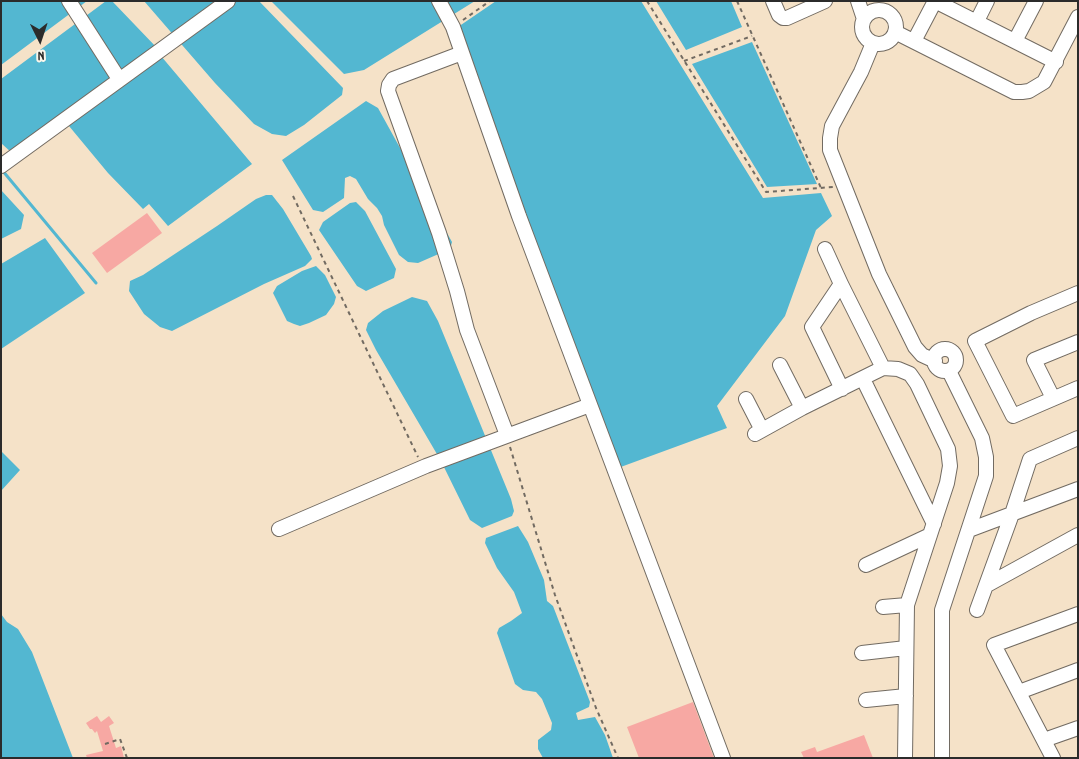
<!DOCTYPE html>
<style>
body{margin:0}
#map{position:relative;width:1079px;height:759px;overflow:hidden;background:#f5e2c8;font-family:Dekko,sans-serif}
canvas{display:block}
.frame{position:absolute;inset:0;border:2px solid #2b2b2b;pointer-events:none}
.north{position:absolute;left:15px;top:15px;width:50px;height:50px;-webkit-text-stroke:4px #fbf7ec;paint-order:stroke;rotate:176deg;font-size:14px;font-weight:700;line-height:20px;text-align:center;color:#2b2b2b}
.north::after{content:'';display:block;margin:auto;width:18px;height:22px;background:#2b2b2b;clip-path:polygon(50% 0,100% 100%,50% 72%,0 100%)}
</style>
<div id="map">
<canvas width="1079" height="759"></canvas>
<div class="frame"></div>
<div class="north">N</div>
</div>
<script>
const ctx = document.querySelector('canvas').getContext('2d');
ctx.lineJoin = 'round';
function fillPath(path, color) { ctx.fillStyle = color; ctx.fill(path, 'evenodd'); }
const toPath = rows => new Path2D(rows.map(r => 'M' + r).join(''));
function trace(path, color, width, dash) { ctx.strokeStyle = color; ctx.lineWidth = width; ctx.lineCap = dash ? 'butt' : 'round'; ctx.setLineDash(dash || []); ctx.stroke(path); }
const water = toPath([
 [1,1,87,1,1,65],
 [106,1,112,1,158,49,13,154,1,143,1,79],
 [144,1,259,1,343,88,342,95,304,125,286,136,272,134,254,124,215,83],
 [271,1,475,1,364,70,344,74],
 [496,1,641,1,763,198,821,193,832,216,816,230,785,316,717,406,727,428,618,468,455,29],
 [656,1,731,1,742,27,686,50],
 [752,42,817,184,767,187,692,64],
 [161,56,252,164,168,226,149,204,143,209,108,173,69,126,82,113],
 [366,101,378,108,452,242,450,249,418,263,408,262,399,255,384,225,382,216,377,208,368,199,356,179,350,176,345,178,344,198,323,212,313,210,282,160],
 [1,190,24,215,21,229,1,239],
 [266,195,272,195,283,209,311,256,312,259,305,266,264,284,172,331,160,327,144,314,129,291,130,281,143,275,217,226,256,199],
 [356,202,365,211,396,269,394,278,366,291,357,286,319,230,323,222,350,203],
 [45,238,85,293,1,349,1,264],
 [316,266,325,275,336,297,334,304,326,315,309,323,300,326,294,324,287,321,273,293,277,286,302,271],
 [412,297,427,301,438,321,511,499,514,511,512,516,482,528,470,520,441,461,376,350,366,330,368,323,383,311],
 [1,451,20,470,1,491],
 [518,526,528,542,544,580,547,601,553,606,590,702,589,707,576,713,578,720,595,717,605,735,613,758,543,758,538,749,538,740,551,730,552,723,542,699,536,692,523,690,515,684,497,633,499,628,511,621,522,613,514,592,497,568,485,543,486,538],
 [1,614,7,622,18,629,32,652,73,758,1,758]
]);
const stream = toPath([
 [2,170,96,283]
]);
const building = toPath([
 [147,213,162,233,107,273,92,253],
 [693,702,714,758,639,758,627,727],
 [97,716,101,722,109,716,114,723,109,726,116,748,121,746,124,758,87,758,86,755,103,751,97,731,95,733,92,729,90,729,86,723],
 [864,735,873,758,804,758,801,752,815,747,817,752]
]);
const path = toPath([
 [647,1,766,192,833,187],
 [737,1,821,188],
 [463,20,490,1],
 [684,61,752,36],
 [293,196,418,457],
 [510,447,555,595,596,708,618,758],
 [105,744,120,739,127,758]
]);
const minor = toPath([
 [69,1,119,79],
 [439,1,453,27,519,216,723,758],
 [773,1,779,15,783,18,787,18,825,1],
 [858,1,864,19],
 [935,1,1056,62],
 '862 27a17 17 0 1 1 34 0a17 17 0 1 1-34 0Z',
 [977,21,987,1],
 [895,32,1014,92,1022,92,1029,91,1044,82,1078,17],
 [914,41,935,1],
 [1015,41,1036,1],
 [873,43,861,72,832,126,830,138,830,150,879,274,915,347,922,355,935,361],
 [462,53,393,79,389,85,388,91,439,233,457,291,467,330,507,435],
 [1,166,228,1],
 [825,249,841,284],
 [1078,293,1031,313,975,341,1013,416,1078,388],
 '934 360a11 11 0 1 1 22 0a11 11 0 1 1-22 0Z',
 [780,365,802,408],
 [863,379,934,524],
 [842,389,812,327,841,284,883,368],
 [1053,398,1034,360,1078,342],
 [746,399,762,430],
 [755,434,802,408,883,368,898,369,910,374,917,384,948,449,950,466,947,483,907,605,905,758],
 [279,529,426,466,590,405],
 [969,530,1078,489],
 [866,565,930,535],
 [987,585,1078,535],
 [883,607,907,605],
 [977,610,1012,514,1030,459,1078,438],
 [862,653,906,648],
 [1019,692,1078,670],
 [866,700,906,696],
 [1044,740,1078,728],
 [942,758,942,610,986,476,986,457,982,438,949,371],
 [1053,758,994,645,1078,614]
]);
fillPath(water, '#53b7d1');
trace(stream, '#53b7d1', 3);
fillPath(building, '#f7a8a3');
trace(minor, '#726b62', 16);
trace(path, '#726b62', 2, [4, 4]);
trace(minor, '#fff', 14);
</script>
